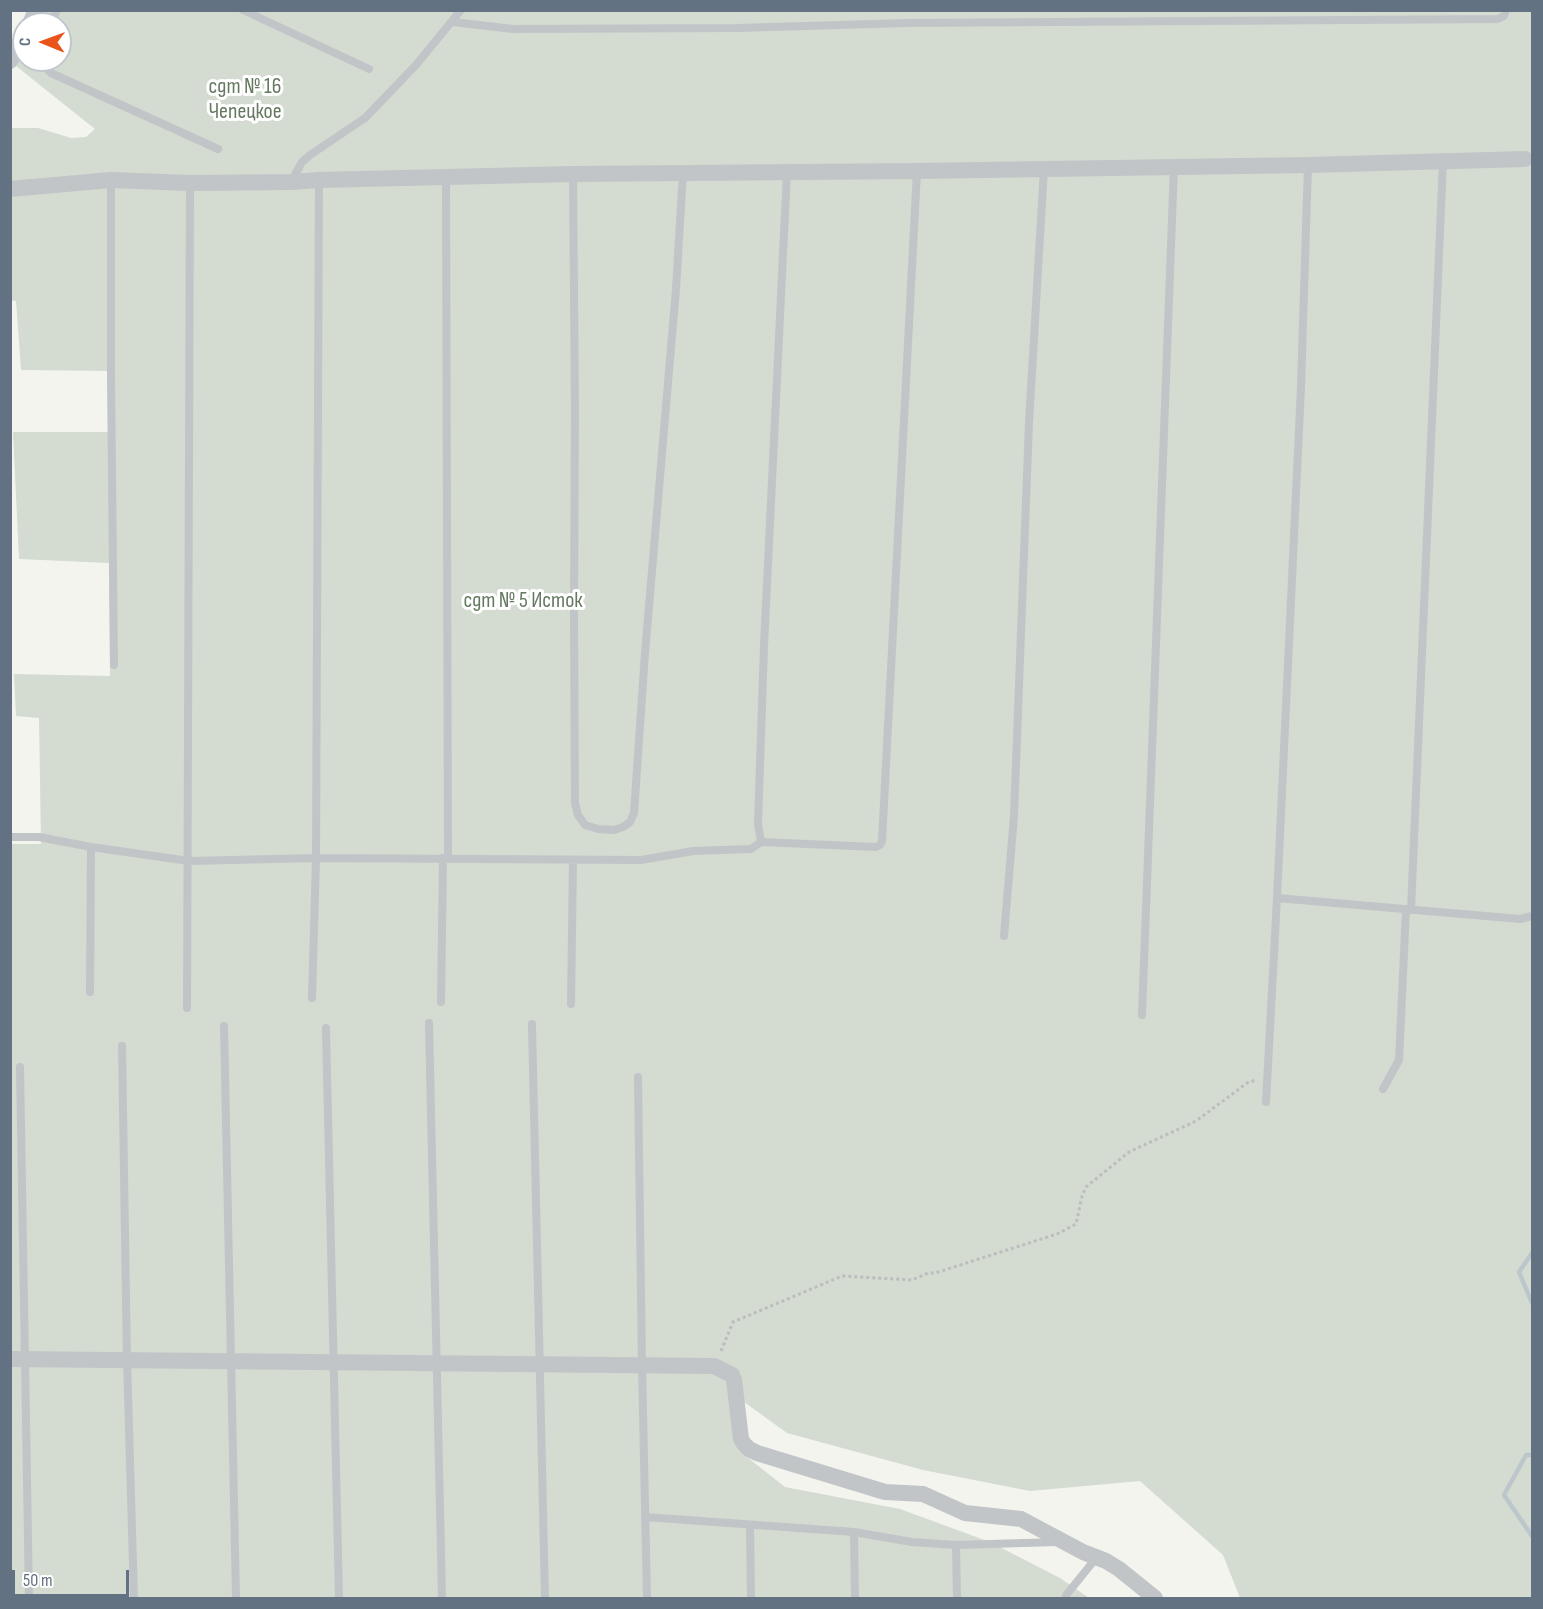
<!DOCTYPE html>
<meta charset="utf-8">
<style>
body{margin:0}
#map{position:relative;width:1543px;height:1609px;overflow:hidden;background:#f4f4ef;font-family:"Sofia Sans Condensed",sans-serif}
canvas{display:block}
.frame{position:absolute;inset:0;border:12px solid #627282;pointer-events:none}
.north{position:absolute;left:12px;top:12px;width:60px;height:60px;box-sizing:border-box;background:#fff;border:2px solid #c0c7cd;border-radius:50%;rotate:271deg;font-size:16px;font-weight:700;line-height:24px;text-align:center;color:#627282}
.north::after{content:'';display:block;margin:auto;width:21px;height:27px;background:#ea5319;clip-path:polygon(50% 0,100% 100%,50% 72%,0 100%)}
.scale{position:absolute;left:12px;top:1570px;width:117px;height:27px;box-sizing:border-box;border:3px solid #627282;border-top:0;padding-left:8px;font-size:18px;line-height:21px;white-space:nowrap;color:#627282;-webkit-text-stroke:4px #fff;paint-order:stroke}
</style>
<div id="map">
<canvas width="1543" height="1609"></canvas>
<div class="frame"></div>
<div class="north">С</div>
<div class="scale">50 m</div>
</div>
<script>
const ctx = document.querySelector('canvas').getContext('2d');
ctx.lineJoin = 'round';
function fillPath(path, color) { ctx.fillStyle = color; ctx.fill(path, 'evenodd'); }
const toPath = rows => new Path2D(rows.map(r => 'M' + r).join(''));
function trace(path, color, width, dash) { ctx.strokeStyle = color; ctx.lineWidth = width; ctx.lineCap = dash ? 'butt' : 'round'; ctx.setLineDash(dash || []); ctx.stroke(path); }
function drawText(font, color, halo, rows, align = 'center') {
  ctx.font = font + ' "Sofia Sans Condensed",sans-serif'; ctx.lineWidth = 6; ctx.setLineDash([]); ctx.textBaseline = 'middle'; ctx.strokeStyle = halo; ctx.fillStyle = color; for (const [text, x, y, turn = 0] of rows) {
    ctx.save(); ctx.translate(x, y); ctx.rotate((+turn || 0) * Math.PI / 180); ctx.textAlign = isNaN(turn) ? turn : align; if (halo) ctx.strokeText(text, 0, 0); ctx.fillText(text, 0, 0); ctx.restore();
  }
}
const green = toPath([
 [33,10,1532,11,1532,1598,1240,1598,1223,1555,1140,1481,1030,1491,923,1470,787,1433,733,1394,738,1450,785,1487,900,1509,990,1542,1060,1578,1089,1598,11,1598,10,844,41,844,39,718,16,716,14,674,110,676,109,563,19,559,13,432,114,432,110,371,21,370,16,301,10,300,11,128,38,128,71,138,86,137,95,129,11,62,24,29,24,60,60,60,60,24,26,24]
]);
const stream = toPath([
 [1532,1253,1519,1272,1532,1303],
 [1532,1455,1526,1455,1504,1495,1532,1536]
]);
const path = toPath([
 [721,1351,733,1322,842,1276,912,1280,928,1273,935,1273,1057,1234,1076,1224,1082,1196,1086,1187,1129,1152,1196,1121,1247,1083,1256,1080]
]);
const service = toPath([
 [243,10,369,69],
 [453,22,513,29,737,28,907,23,1498,19,1504,16,1506,10],
 [50,24,57,10],
 [43,60,45,67,51,73,218,149],
 [573,174,575,410,574,615,575,803,578,815,585,825,598,829,614,830,623,827,630,822,634,813,645,653,676,289,683,173],
 [446,177,448,858],
 [111,180,111,378,114,665],
 [291,182,302,162,310,155,365,118,416,65,461,10],
 [10,837,39,837,91,847,189,861,316,858,641,860,693,851,751,849,761,842,876,847,880,845,882,841,917,171],
 [761,842,758,824,764,646,787,172],
 [1277,898,1520,919,1532,916],
 [1411,910,1443,161],
 [1004,936,1014,816,1029,423,1044,168],
 [90,992,91,847],
 [312,998,316,858,319,180],
 [441,1002,443,858],
 [571,1004,573,860],
 [187,1008,190,183],
 [1142,1015,1174,166],
 [429,1023,442,1598],
 [532,1024,545,1598],
 [224,1026,236,1598],
 [326,1028,339,1598],
 [122,1046,127,1360,134,1598],
 [20,1067,29,1598],
 [638,1077,642,1366,647,1598],
 [1383,1089,1399,1060,1406,910],
 [1266,1102,1277,898,1301,387,1308,165],
 [645,1517,854,1532,912,1542,956,1545,957,1598],
 [750,1525,751,1598],
 [854,1532,855,1598],
 [956,1545,1058,1542],
 [1065,1598,1067,1594,1097,1557]
]);
const minor = toPath([
 [30,24,36,10],
 [10,61,24,35],
 [10,189,111,180,190,183,291,182,319,180,573,174,917,171,1308,165,1525,159],
 [10,1359,714,1366,732,1375,734,1380,741,1439,744,1444,749,1449,757,1453,885,1492,923,1494,965,1513,1021,1519,1083,1552,1106,1561,1119,1569,1155,1598]
]);
const parkNames = [
 ["сдт № 16",245,87],
 ["Чепецкое",245,112],
 ["сдт № 5 Исток",523,601]
];
fillPath(green, '#d4dbd0');
trace(stream, '#bcc7cc', 4.5);
trace(path, '#bbbdbf', 3, [3, 3]);
trace(service, '#c1c5c8', 8);
trace(minor, '#c1c5c8', 16);
drawText('22px', '#657961', '#fff', parkNames);
</script>
